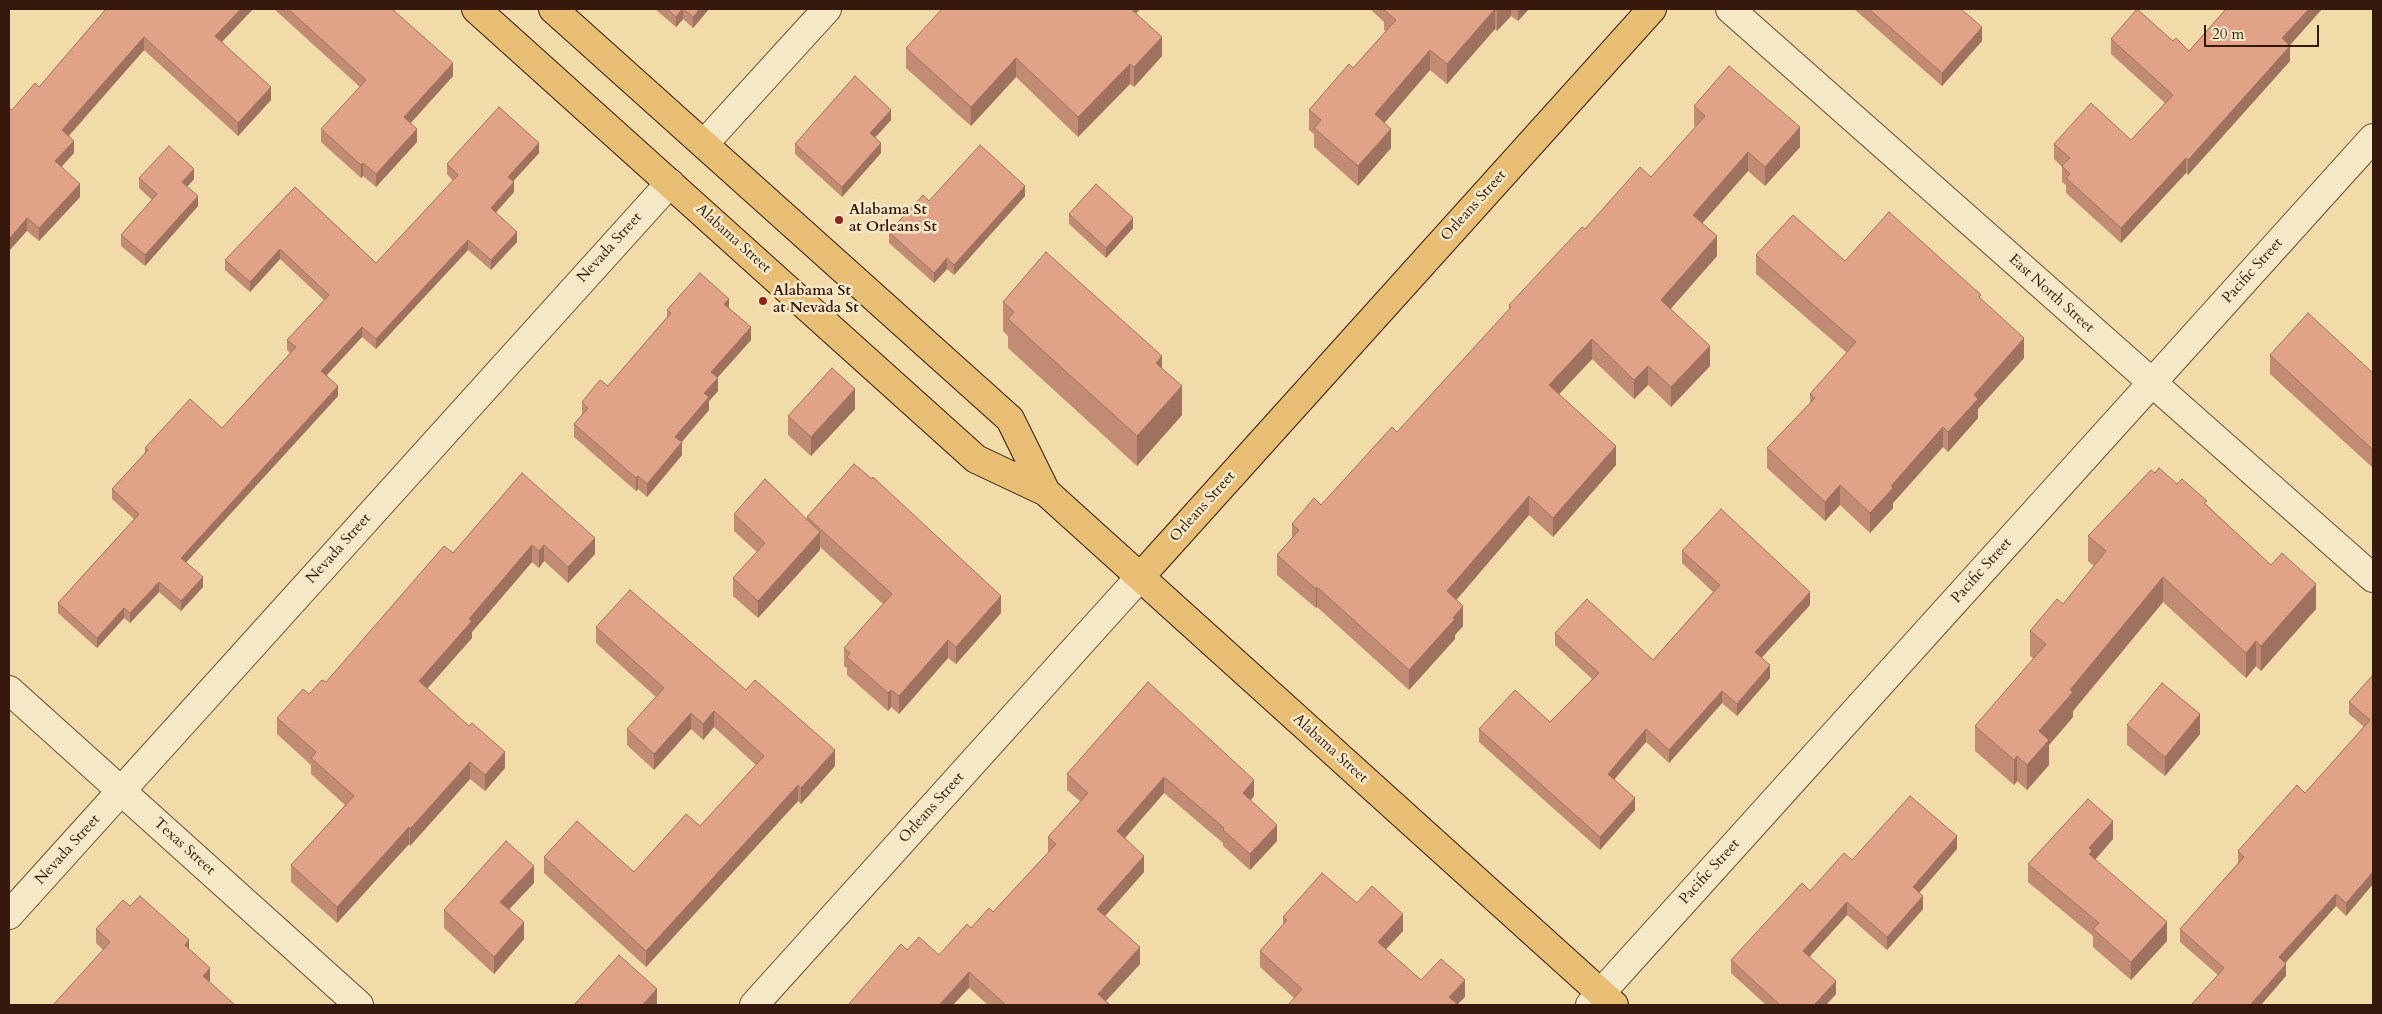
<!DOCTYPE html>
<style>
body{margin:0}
#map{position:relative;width:2382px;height:1014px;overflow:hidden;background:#f0dba9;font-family:Cardo,serif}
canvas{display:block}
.frame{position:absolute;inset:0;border:10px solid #36180c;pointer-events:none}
.scale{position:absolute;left:2204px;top:25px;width:115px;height:22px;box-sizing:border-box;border:2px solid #36180c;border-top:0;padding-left:6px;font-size:15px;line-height:18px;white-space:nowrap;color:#36180c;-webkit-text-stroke:4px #f5e8c7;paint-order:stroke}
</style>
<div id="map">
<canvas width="2382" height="1014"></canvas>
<div class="frame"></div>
<div class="scale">20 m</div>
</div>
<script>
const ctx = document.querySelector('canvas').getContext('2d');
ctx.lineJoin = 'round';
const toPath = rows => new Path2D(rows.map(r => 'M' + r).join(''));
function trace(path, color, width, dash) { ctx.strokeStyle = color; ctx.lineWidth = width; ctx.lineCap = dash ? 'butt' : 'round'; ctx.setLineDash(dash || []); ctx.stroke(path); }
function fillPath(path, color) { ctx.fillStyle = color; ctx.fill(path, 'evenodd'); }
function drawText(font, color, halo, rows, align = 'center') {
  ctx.font = font + ' Cardo,serif'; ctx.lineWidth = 5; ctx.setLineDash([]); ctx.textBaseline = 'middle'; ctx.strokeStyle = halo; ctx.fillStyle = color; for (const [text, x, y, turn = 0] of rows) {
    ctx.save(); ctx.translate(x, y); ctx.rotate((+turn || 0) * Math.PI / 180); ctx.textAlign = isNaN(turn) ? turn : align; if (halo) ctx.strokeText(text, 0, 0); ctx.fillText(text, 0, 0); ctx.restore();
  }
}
const minor = toPath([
 [1730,9,2373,578],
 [704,144,827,9],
 [9,690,359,1005],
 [9,915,670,183],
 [754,1005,1140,577],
 [1590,1005,2373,138]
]);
const major = toPath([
 [476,9,976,459,1046,492,1614,1005],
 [553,9,1010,419,1046,492],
 [1140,577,1652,9]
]);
const wall = toPath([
 [106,9,253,9,222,42,271,100,238,136,144,50,69,136,74,153,61,167,80,197,39,241,27,231,12,110,39,87],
 [274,9,392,9,453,76,411,123,417,142,376,187,363,176,361,178,321,142,321,129,360,87],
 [655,9,709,9,693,28,683,19,676,27],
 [1370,9,1529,9,1518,21,1511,16,1497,31,1495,29,1447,84,1430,70,1384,123,1391,148,1358,186,1314,147,1314,134,1309,130,1309,110,1353,68,1386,31,1384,30,1384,22],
 [1854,9,1961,9,1982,41,1942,86],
 [2226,9,2322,9,2290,45,2290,61,2188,175,2186,173,2121,243,2066,193,2066,185,2062,182,2062,167,2054,159,2054,144,2131,140,2165,103,2111,54,2111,39,2173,41,2189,51],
 [1136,13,1162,56,1134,87,1130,84,1078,137,1016,77,971,126,906,68,906,48],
 [1694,106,1800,147,1765,186,1748,171,1702,223,1717,256,1670,309,1710,366,1671,407,1648,385,1634,399,1592,359,1559,394,1616,465,1553,537,1529,515,1456,600,1463,626,1455,635,1455,639,1409,690,1317,607,1316,608,1277,575,1277,555,1292,538,1292,524,1321,505,1397,432,1509,310,1509,305,1585,229,1651,177,1696,127,1694,125],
 [891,120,875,138,881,153,842,197,795,154,795,144],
 [539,153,513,181,514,192,496,212,517,242,491,270,468,250,376,349,362,337,327,375,338,396,186,562,203,587,181,611,159,592,130,623,124,618,97,648,58,613,58,603,134,519,112,499,112,489,145,453,145,448,222,428,290,353,287,350,287,340,324,300,280,259,250,292,225,270,225,260,295,187,376,263,453,181,447,174,447,164],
 [139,178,194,179,187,187,198,206,145,266,121,246,121,235,152,200,139,188],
 [1025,196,954,275,947,269,934,283,889,243,889,232,929,201],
 [1069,214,1133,228,1106,258,1069,224],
 [1756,255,1845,261,1981,300,2024,358,1978,409,1978,418,1948,452,1943,447,1893,503,1893,508,1870,533,1840,505,1825,521,1767,468,1767,448,1810,403,1810,394,1847,353,1756,274],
 [1003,302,1162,368,1182,415,1137,466,1008,348,1008,336,1003,331],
 [729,308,751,340,717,377,718,391,709,401,709,410,681,442,682,455,647,497,638,489,636,491,574,437,574,424,582,415,582,402,608,386,613,380,667,317,667,310],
 [2270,355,2373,373,2373,468,2270,374],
 [855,409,811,456,788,435,788,416],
 [522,473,595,554,568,583,544,561,539,568,532,562,472,632,472,638,427,688,505,768,485,791,470,779,410,846,409,844,337,923,291,882,291,865,345,805,311,774,311,765,277,734,277,718,326,682,453,553],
 [2155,473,2177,484,2207,505,2316,609,2261,671,2256,666,2246,678,2163,602,2073,711,2073,717,2049,745,2049,765,2027,790,2017,781,2014,785,1975,751,1975,726,2034,659,2030,656,2030,631,2063,604,2094,566,2088,561,2088,536],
 [734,514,807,519,807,517,1001,613,956,664,948,658,899,714,891,707,888,711,847,675,847,668,844,666,844,648,883,604,820,547,820,550,758,618,733,596,733,578,757,552,734,531],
 [1682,551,1810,605,1761,658,1770,678,1737,716,1722,703,1669,763,1646,742,1614,779,1635,810,1600,850,1479,742,1479,729,1550,722,1592,679,1555,645,1555,633,1653,660,1713,592,1682,563],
 [596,627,835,766,801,804,798,801,646,967,544,873,544,857,634,872,700,826,756,765,714,727,703,740,691,729,654,770,627,745,627,729,656,697,596,643],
 [2373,675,2373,884,2346,916,2336,906,2285,963,2286,976,2218,975,2180,942,2180,929,2238,863,2238,851,2305,793,2364,727,2349,714,2349,702],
 [1148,682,1254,796,1250,801,1277,841,1250,870,1223,846,1223,843,1164,793,1125,838,1144,872,1105,916,1140,964,1106,1001,1110,1005,988,1005,969,988,907,950,939,955,971,928,993,912,1048,853,1048,837,1080,801,1067,790,1067,774],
 [2127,725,2200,734,2165,776,2127,745],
 [2113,839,2095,860,2167,941,2131,980,2093,947,2093,936,2028,882,2028,864],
 [1957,849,1919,893,1923,909,1887,950,1847,915,1809,957,1836,994,1826,1005,1766,1005,1731,973,1731,960,1852,860],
 [534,883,509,909,524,939,494,974,444,928,444,910],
 [1357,903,1403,931,1386,949,1421,980,1465,997,1294,998,1260,967,1260,951,1283,925,1283,917],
 [130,906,189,949,209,982,103,950,96,943,96,929]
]);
const shadedWall = toPath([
 [241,9,253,9,215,49,215,36],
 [683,9,683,19,676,27,676,17],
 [700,9,709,9,693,28,693,17],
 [1127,9,1140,9,1127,24],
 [1495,9,1495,29,1447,84,1447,64],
 [1500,9,1511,9,1511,16,1497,31,1497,11],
 [1518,9,1529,9,1518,21],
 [2309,9,2322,9,2282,54,2282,38],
 [1982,27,1982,41,1942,86,1942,73],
 [144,37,144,50,62,143,62,130],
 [1162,37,1162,56,1134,87,1134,67],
 [2290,46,2290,61,2188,175,2188,160],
 [1430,50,1430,70,1375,134,1375,114],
 [1016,58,1016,77,971,126,971,107],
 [453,63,453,76,404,130,404,117],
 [1130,64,1130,84,1078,137,1078,117],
 [271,87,271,100,238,136,238,123],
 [891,110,891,120,870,143,870,133],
 [1800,127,1800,147,1765,186,1765,167],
 [417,129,417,142,376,187,376,174],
 [1391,129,1391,148,1358,186,1358,166],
 [74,141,74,153,55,174,55,161],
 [539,143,539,153,508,187,508,177],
 [881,143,881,153,842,197,842,187],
 [1748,152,1748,171,1693,234,1693,215],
 [2186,158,2186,173,2121,243,2121,228],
 [363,163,363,176,361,178,361,165],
 [194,169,194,179,182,192,182,182],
 [514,182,514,192,491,218,491,208],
 [80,184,80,197,39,241,39,228],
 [1025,186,1025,196,954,275,954,265],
 [198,196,198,206,145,266,145,255],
 [27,218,27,231,9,251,9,239],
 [1133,218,1133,228,1106,258,1106,248],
 [517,232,517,242,491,270,491,260],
 [1717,236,1717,256,1661,320,1661,300],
 [468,240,468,250,376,349,376,339],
 [280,249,280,259,250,292,250,282],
 [947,258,947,269,934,283,934,273],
 [729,299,729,312,724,304],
 [362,327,362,337,321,381,321,371],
 [751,327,751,340,711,385,711,372],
 [2024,338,2024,358,1978,409,1978,418,1948,452,1948,432,1974,395],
 [1592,339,1592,359,1549,405,1549,385],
 [1710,346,1710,366,1671,407,1671,387],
 [1162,356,1162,385,1156,363],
 [1648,366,1648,385,1634,399,1634,380],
 [718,378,718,391,709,401,709,410,675,450,675,437,704,393],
 [338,386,338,396,181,568,181,558],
 [1182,386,1182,415,1137,466,1137,436],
 [855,389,855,409,811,456,811,437],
 [1943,427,1943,447,1893,503,1893,508,1870,533,1870,513,1891,486],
 [682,442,682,455,647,497,647,484],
 [1616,446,1616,465,1553,537,1553,518],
 [638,476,638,489,636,491,636,478],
 [1840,485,1840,505,1825,521,1825,502],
 [1529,496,1529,515,1447,611,1447,591],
 [820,532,820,550,758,618,758,601],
 [595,538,595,554,568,583,568,567],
 [532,545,532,562,472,632,472,638,419,698,419,681,469,619],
 [544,545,544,561,539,568,539,551],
 [203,577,203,587,181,611,181,601],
 [2163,577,2163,602,2073,711,2073,717,2049,745,2049,765,2027,790,2027,765,2039,731,2070,690],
 [159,582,159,592,130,623,130,613],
 [2316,584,2316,609,2261,671,2261,646],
 [1317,587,1317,607,1316,608,1316,589],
 [1810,592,1810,605,1755,665,1755,652],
 [1001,596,1001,613,956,664,956,647],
 [1463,606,1463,626,1455,635,1455,639,1409,690,1409,670],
 [124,608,124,618,97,648,97,638],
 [948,640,948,658,899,714,899,696],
 [2256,641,2256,666,2246,678,2246,653],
 [1770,665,1770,678,1737,716,1737,704],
 [891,690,891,707,888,711,888,693],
 [1722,691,1722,703,1669,763,1669,750],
 [714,711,714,727,703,740,703,724],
 [691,713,691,729,654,770,654,754],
 [2200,714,2200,734,2165,776,2165,757],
 [1646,729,1646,742,1608,787,1608,774],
 [835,750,835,766,801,804,801,788],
 [505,752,505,768,485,791,485,775],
 [2017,756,2017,781,2014,785,2014,760],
 [470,762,470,779,410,846,410,829],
 [1164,777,1164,793,1117,847,1117,831],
 [1254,780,1254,796,1243,810,1243,793],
 [798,785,798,801,646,967,646,951],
 [1635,798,1635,810,1600,850,1600,837],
 [2113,821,2113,839,2092,863,2089,872,2089,848],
 [1277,825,1277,841,1250,870,1250,854],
 [409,827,409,844,337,923,337,907],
 [1957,836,1957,849,1913,900,1913,887],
 [1144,856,1144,872,1097,925,1097,909],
 [534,866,534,883,500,919,500,902],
 [2373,872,2373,884,2346,916,2346,903],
 [2336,894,2336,906,2279,970,2279,957],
 [1923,896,1923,909,1887,950,1887,937],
 [1847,902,1847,915,1803,964,1803,951],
 [1403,914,1403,931,1378,958,1378,942],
 [524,922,524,939,494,974,494,957],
 [2167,922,2167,941,2131,980,2131,962],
 [189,940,189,954,185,945],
 [1140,947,1140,964,1102,1005,1098,994],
 [2286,964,2286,976,2261,1005,2250,1005],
 [210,968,210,982,203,990,203,976],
 [969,972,969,988,953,1005,939,1005],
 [1465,980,1465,997,1457,1005,1449,1005,1449,997],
 [1836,981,1836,994,1826,1005,1814,1005],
 [657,989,657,1005,642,1005]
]);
const building = toPath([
 [106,9,241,9,215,36,271,87,238,123,144,37,62,130,74,141,55,161,80,184,39,228,27,218,9,239,9,108,12,110,35,83,39,87,106,9],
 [288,9,392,9,453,63,404,117,417,129,376,174,363,163,361,165,321,129,366,80,288,9],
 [667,9,682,9,676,17,667,9],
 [683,9,700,9,693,17,683,9],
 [942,9,1131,9,1162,37,1134,67,1130,64,1078,117,1016,58,971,107,906,48,942,9],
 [1385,9,1500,9,1497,11,1495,9,1447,64,1430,50,1375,114,1391,129,1358,166,1314,128,1321,120,1309,110,1349,64,1353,68,1396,20,1384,10,1385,9],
 [1869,9,1961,9,1982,27,1942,73,1869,9],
 [2137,9,2173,41,2176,38,2189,51,2226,9,2309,9,2282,38,2290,46,2188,160,2186,158,2121,228,2066,178,2070,174,2062,166,2070,158,2054,144,2091,103,2131,140,2173,95,2111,39,2137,9],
 [1729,66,1800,127,1765,167,1748,152,1693,215,1717,236,1661,300,1710,346,1671,387,1648,366,1634,380,1592,339,1549,385,1616,446,1553,518,1529,496,1447,591,1463,606,1453,618,1455,619,1409,670,1317,587,1316,589,1277,555,1299,530,1292,524,1314,498,1321,505,1392,427,1397,432,1511,307,1509,305,1582,227,1585,229,1640,167,1651,177,1705,116,1694,106,1729,66],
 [855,76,891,110,870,133,881,143,842,187,795,144,855,76],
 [499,107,539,143,508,177,514,182,491,208,517,232,491,260,468,240,376,339,362,327,321,371,338,386,181,558,203,577,181,601,159,582,130,613,124,608,97,638,58,603,139,514,112,489,148,450,145,448,190,399,222,428,296,347,287,340,329,295,280,249,250,282,225,260,295,187,376,263,458,175,447,164,499,107],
 [980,145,1025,186,954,265,947,258,934,273,889,232,923,195,929,201,980,145],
 [169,146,194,169,182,182,198,196,145,255,121,235,157,194,139,178,169,146],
 [1096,184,1133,218,1106,248,1069,214,1096,184],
 [1889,212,1981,295,1979,297,2024,338,1974,395,1978,399,1948,432,1943,427,1891,486,1893,488,1870,513,1840,485,1825,502,1767,448,1815,398,1810,394,1856,342,1756,255,1793,215,1845,261,1889,212],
 [1046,252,1162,356,1156,363,1182,386,1137,436,1008,319,1014,312,1003,302,1046,252],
 [700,273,729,299,724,304,751,327,711,372,718,378,704,393,709,397,675,437,682,442,647,484,638,476,636,478,574,424,588,408,582,402,600,380,608,386,613,380,671,313,667,310,700,273],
 [2308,313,2373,373,2373,450,2270,355,2308,313],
 [832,368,855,389,811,437,788,416,832,368],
 [854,464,872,479,873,477,1001,596,956,647,948,640,899,696,891,690,888,693,847,657,850,653,844,648,892,594,807,517,854,464],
 [2159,468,2177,484,2182,479,2207,501,2204,503,2271,565,2282,553,2316,584,2261,646,2256,641,2246,653,2163,577,2070,690,2073,692,2039,731,2049,740,2027,765,2017,756,2014,760,1975,726,2046,644,2030,631,2057,599,2063,604,2106,551,2088,536,2151,470,2155,473,2159,468],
 [522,473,595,538,568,567,544,545,539,551,532,545,469,619,472,621,419,681,469,726,472,723,505,752,485,775,470,762,410,829,409,827,337,907,291,865,354,796,311,758,316,752,277,718,303,689,309,694,322,680,326,682,444,546,453,553,522,473],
 [765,479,820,532,758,601,733,578,765,543,734,514,765,479],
 [1721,509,1810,592,1755,652,1770,665,1737,704,1722,691,1669,750,1646,729,1608,774,1635,798,1600,837,1479,729,1515,690,1550,722,1599,673,1555,633,1587,599,1653,660,1720,585,1682,551,1721,509],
 [630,590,746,690,755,680,835,750,801,788,798,785,646,951,544,857,577,821,634,872,686,814,700,826,764,756,714,711,703,724,691,713,654,754,627,729,664,688,596,627,630,590],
 [2373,675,2373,872,2346,903,2336,894,2279,957,2286,964,2250,1005,2191,1005,2224,968,2180,929,2244,857,2238,851,2297,785,2305,793,2370,720,2349,702,2373,675],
 [1148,682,1254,780,1243,793,1277,825,1250,854,1223,830,1224,828,1164,777,1117,831,1144,856,1097,909,1140,947,1098,994,1110,1005,1006,1005,969,972,939,1005,848,1005,901,944,907,950,919,937,939,955,967,924,971,928,989,908,993,912,1056,844,1048,837,1088,793,1067,774,1148,682],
 [2162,683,2200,714,2165,757,2127,725,2162,683],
 [1910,796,1957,836,1913,887,1923,896,1887,937,1847,902,1803,951,1836,981,1814,1005,1780,1005,1731,960,1802,883,1810,891,1844,853,1852,860,1910,796],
 [2088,799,2113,821,2089,848,2092,851,2089,854,2167,922,2131,962,2093,929,2099,923,2028,864,2088,799],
 [506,841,534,866,500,902,524,922,494,957,444,910,506,841],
 [1322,873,1357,903,1372,886,1403,914,1378,942,1421,980,1441,959,1465,980,1449,997,1457,1004,1456,1005,1288,1005,1302,989,1260,951,1287,920,1283,917,1322,873],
 [140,896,189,940,185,945,210,968,203,976,235,1005,53,1005,110,942,96,929,123,900,130,906,140,896],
 [619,955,657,989,642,1005,574,1005,619,955]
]);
const markers = [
 [839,220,5,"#8f2418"],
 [763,301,5,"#8f2418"]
];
const streetNames = [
 ["Orleans Street",1474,206,-48],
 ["Alabama Street",733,239,42],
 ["Nevada Street",610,248,-48],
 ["Pacific Street",2253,271,-48],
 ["East North Street",2051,294,42],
 ["Orleans Street",1203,507,-48],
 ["Nevada Street",339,549,-48],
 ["Pacific Street",1982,571,-48],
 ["Alabama Street",1330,749,42],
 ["Orleans Street",932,808,-48],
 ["Texas Street",184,847,42],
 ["Nevada Street",68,850,-48],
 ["Pacific Street",1710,872,-48]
];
const poiNames = [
 ["Alabama St",849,211],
 ["at Orleans St",849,228],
 ["Alabama St",773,292],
 ["at Nevada St",773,309]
];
trace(minor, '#644933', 30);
trace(major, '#36180c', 30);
trace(minor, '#f5e8c7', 28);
trace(major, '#e8be74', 28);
fillPath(wall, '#c28c74');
fillPath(shadedWall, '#9e725e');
fillPath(building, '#e1a387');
trace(building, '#9e725e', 1);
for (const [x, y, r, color] of markers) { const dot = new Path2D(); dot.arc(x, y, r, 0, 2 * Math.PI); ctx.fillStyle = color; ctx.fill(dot); trace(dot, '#f5e8c7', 2); }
drawText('15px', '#36180c', '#f5e8c7', streetNames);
drawText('bold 15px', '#36180c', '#f5e8c7', poiNames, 'left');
</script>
